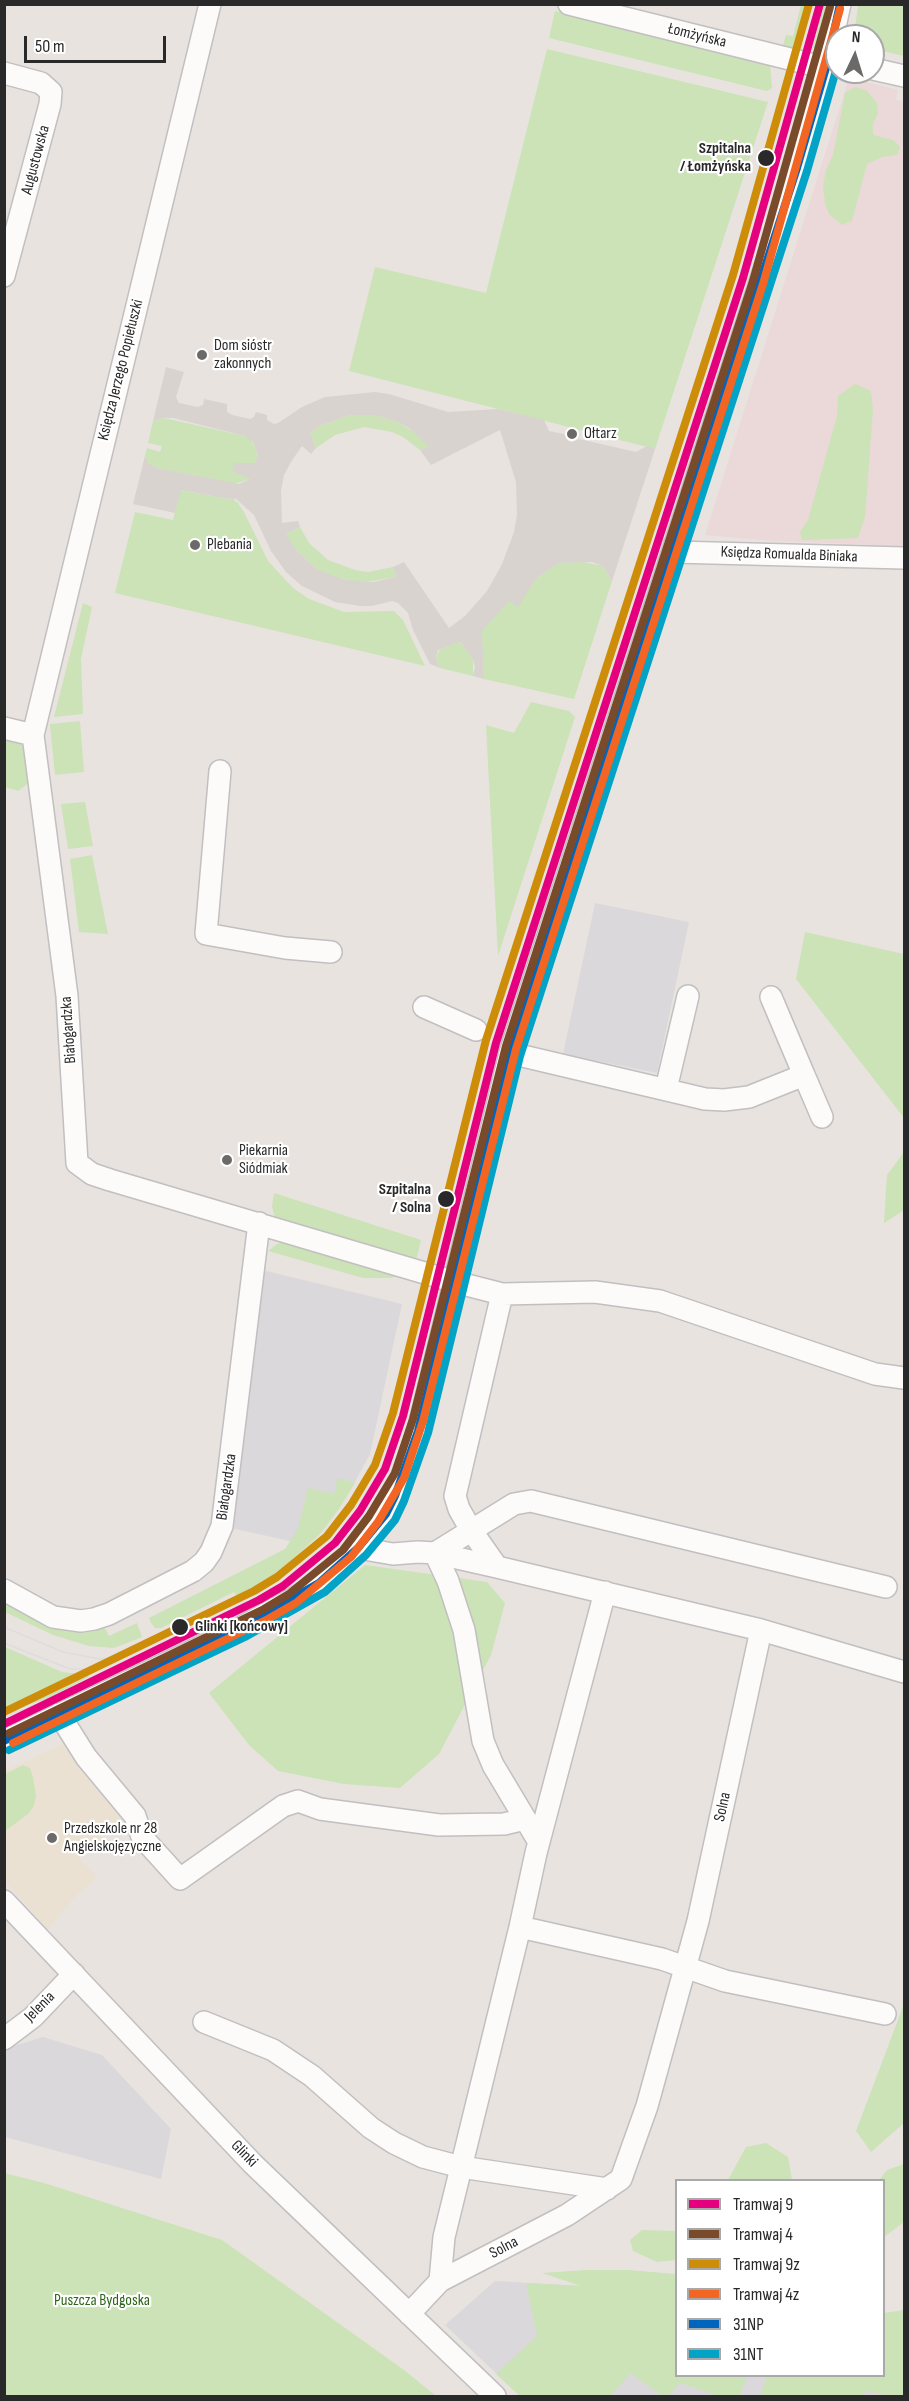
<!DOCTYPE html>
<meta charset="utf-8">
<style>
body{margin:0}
#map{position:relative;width:909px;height:2401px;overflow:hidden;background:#e8e3df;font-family:"Sofia Sans Condensed",sans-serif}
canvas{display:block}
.frame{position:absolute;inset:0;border:6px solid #292929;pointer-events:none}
.legend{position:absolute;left:675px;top:2179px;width:210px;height:198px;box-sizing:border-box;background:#fff;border:2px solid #a9a9a9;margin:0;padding:8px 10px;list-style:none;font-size:18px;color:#292929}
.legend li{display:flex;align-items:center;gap:12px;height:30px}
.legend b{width:30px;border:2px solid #a9a9a9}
.north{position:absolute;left:825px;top:24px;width:60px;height:60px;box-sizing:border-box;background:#fff;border:2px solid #a9a9a9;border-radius:50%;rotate:4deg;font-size:16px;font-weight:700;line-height:24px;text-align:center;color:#292929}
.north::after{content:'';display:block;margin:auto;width:21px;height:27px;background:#6c6a69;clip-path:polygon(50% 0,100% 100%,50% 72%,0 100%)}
.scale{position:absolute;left:24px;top:36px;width:142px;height:27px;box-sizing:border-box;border:3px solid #292929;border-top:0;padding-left:8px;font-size:18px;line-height:21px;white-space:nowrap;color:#292929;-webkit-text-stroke:4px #fff;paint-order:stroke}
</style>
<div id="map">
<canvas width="909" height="2401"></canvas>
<div class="frame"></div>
<ul class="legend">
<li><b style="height:8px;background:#e5007d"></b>Tramwaj 9</li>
<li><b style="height:8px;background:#7a4b2a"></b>Tramwaj 4</li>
<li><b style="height:8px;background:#ce8d08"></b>Tramwaj 9z</li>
<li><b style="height:8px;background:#f26522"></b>Tramwaj 4z</li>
<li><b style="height:8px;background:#0065bd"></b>31NP</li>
<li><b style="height:8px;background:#02a3c6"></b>31NT</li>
</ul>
<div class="north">N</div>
<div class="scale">50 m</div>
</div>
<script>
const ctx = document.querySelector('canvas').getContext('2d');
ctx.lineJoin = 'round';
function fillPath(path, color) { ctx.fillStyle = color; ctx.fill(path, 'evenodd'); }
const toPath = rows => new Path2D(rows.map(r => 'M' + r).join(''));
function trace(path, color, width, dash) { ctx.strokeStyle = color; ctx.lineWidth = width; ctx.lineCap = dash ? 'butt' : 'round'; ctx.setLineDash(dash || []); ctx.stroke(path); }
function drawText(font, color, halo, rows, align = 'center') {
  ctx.font = font + ' "Sofia Sans Condensed",sans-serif'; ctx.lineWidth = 4.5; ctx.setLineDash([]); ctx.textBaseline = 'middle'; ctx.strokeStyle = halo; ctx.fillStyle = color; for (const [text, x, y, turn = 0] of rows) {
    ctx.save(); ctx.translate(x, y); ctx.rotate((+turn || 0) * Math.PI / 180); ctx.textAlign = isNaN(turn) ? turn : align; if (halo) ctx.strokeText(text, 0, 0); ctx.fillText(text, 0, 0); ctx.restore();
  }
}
const industrial = toPath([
 [595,903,689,922,657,1073,563,1054],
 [254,1268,402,1304,370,1454,350,1491,303,1544,222,1526],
 [43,2037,102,2055,171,2129,161,2179,5,2137,4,2049],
 [495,2281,584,2286,676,2376,884,2376,904,2396,520,2396,445,2325]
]);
const education = toPath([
 [63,1744,114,1799,125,1817,121,1818,79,1858,97,1877,71,1901,48,1930,5,1881,4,1771]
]);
const medical = toPath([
 [854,79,898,90,896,100,904,102,904,546,773,541,705,535,847,84]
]);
const green = toPath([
 [801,5,807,5,795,51,782,48,786,35,793,36],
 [824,5,830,5,822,40,812,50],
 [858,5,904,5,904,56,873,49,873,36,854,36],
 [555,11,770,63,772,88,767,91,549,38],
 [547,49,768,102,655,449,349,371,375,267,486,293],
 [855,87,866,90,877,103,878,113,873,124,873,135,893,140,900,147,897,155,882,157,867,164,852,221,842,225,829,214,825,203,823,186,826,170,833,155,845,93],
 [855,384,871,391,873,410,865,517,858,538,802,540,800,532,808,520,837,416,838,396],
 [351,415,374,415,398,422,419,435,430,446,420,450,403,437,392,432,364,427,335,435,316,448,310,432,324,424],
 [164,418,245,436,251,439,258,455,250,479,234,484,157,468,148,463,145,456,147,448,160,452,162,446,148,443,153,421],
 [180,490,234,500,238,503,245,514,268,561,293,588,309,599,344,612,394,611,403,620,425,666,115,593,135,512,173,520],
 [300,527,309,543,328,560,355,570,368,572,393,567,396,577,359,583,330,576,318,570,297,551,285,534],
 [579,561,603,566,612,581,574,699,484,679,481,631,509,601,545,572,560,563],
 [83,603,92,607,81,659,83,714,54,717],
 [458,642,463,645,473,660,473,676,440,668,436,658,440,649],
 [531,702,569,711,575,717,498,956,486,725,514,733],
 [80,721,84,772,55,775,50,724],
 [5,739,22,745,30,782,18,791,5,787],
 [85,802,93,846,68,849,61,804],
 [92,855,108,934,79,932,70,859],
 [805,932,904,954,904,1118,796,979],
 [904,1152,904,1210,884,1223,887,1175],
 [274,1193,421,1240,416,1261,275,1219,272,1206],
 [285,1242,398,1275,392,1278,363,1278,268,1251,277,1244],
 [338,1478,355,1483,339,1509,321,1533,281,1570,238,1598,234,1592,161,1628,155,1628,151,1623,149,1618,285,1549,298,1529,308,1488,334,1494],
 [365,1565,487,1582,505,1603,491,1655,439,1754,400,1788,344,1784,278,1771,249,1745,209,1693],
 [4,1602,47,1625,64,1631,82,1633,104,1626,109,1636,137,1623,142,1637,114,1648,89,1646,53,1635,5,1612],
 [5,1647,62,1672,88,1675,89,1677,46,1699,5,1712],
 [23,1765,30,1768,33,1777,36,1796,34,1806,28,1814,5,1831,5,1774],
 [904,2004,904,2123,871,2152,856,2131],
 [766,2143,788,2157,792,2180,728,2180,746,2147],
 [904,2164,904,2222,884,2237,884,2180,879,2180,887,2170],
 [4,2173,44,2183,222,2240,404,2370,436,2396,5,2396],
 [642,2230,676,2231,676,2260,657,2262,633,2251,630,2240],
 [586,2270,628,2270,676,2274,676,2376,747,2376,740,2396,719,2396,680,2383,668,2396,662,2396,630,2373,611,2396,520,2396,496,2374,537,2336,526,2283,581,2286,542,2273],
 [904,2310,904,2396,890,2396,866,2391,862,2396,760,2396,767,2376,884,2376,884,2313]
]);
const plaza = toPath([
 [166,367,184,372,176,397,179,403,197,407,203,405,204,399,227,404,227,412,232,415,250,419,254,417,256,412,267,415,267,420,274,424,278,423,302,407,325,397,375,392,389,394,448,412,498,409,544,420,549,431,564,434,568,441,572,442,579,439,636,452,647,446,655,449,612,581,603,566,592,562,560,563,545,572,535,580,518,607,509,601,482,631,484,679,473,676,475,667,473,660,463,645,459,642,438,650,436,658,440,668,430,664,413,630,408,613,398,603,392,601,372,606,360,606,335,602,302,586,286,572,271,551,254,515,235,498,234,500,181,490,175,513,133,504,145,456,148,463,157,468,239,484,250,479,232,471,234,463,255,463,258,455,253,442,245,436,173,418,164,418,153,421],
 [351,415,374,415,398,422,409,428,429,446,420,450,431,465,500,430,516,482,517,515,514,532,502,564,487,591,465,616,449,628,404,562,393,567,396,577,373,582,345,580,318,570,297,551,286,534,300,527,298,521,282,523,281,491,284,475,291,462,302,446,311,454,316,448,310,432,324,424]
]);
const minor = toPath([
 [210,4,33,735,67,996,77,1163,92,1174,110,1180,455,1282,502,1294,595,1292,660,1301,875,1374,904,1378],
 [569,4,826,68],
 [873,69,904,76],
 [4,73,41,83,51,92,50,104,4,276],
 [674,552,904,558],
 [4,728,33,735],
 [220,771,206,934,285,948,331,952],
 [424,1007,476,1030],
 [510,1053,705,1099,724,1100,749,1097,804,1075,771,997],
 [804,1075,822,1117],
 [666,1089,688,996],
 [358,1548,393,1554,418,1552,435,1553,497,1567,761,1630,904,1672],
 [497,1567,471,1530,459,1509,455,1496,502,1294],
 [4,1590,53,1617,81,1621,94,1619,109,1614,193,1571,204,1562,211,1552,222,1526,259,1223],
 [59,1714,86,1757,135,1816,142,1837,180,1879,283,1806,298,1801,320,1809,439,1825,504,1824,525,1819],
 [4,1741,240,1628,298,1596,319,1583,358,1548,386,1514,395,1496,418,1431,510,1053,797,168,826,68,840,4],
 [539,1842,493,1765,483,1741,464,1630,448,1581,435,1553,514,1504,531,1501,886,1587],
 [4,1901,253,2164,495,2396],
 [520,1927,662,1959,725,1981,885,2014],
 [204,2022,273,2050,312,2076,371,2128,394,2143,423,2157,461,2167,607,2189],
 [4,2039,33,2017,74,1974],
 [440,2281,567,2215,621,2179,647,2106,698,1921,761,1630],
 [409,2314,440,2281,444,2237,520,1927,536,1853,605,1592]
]);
const tram = toPath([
 [4,1627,63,1652,100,1659,126,1655,181,1629],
 [4,1643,70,1669,93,1669,112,1662],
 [4,1716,50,1701]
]);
const bus1 = toPath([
 [4,1741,240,1628,319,1583,358,1548,386,1514,395,1496,418,1431,510,1053,797,168,826,68,840,4]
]);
const bus2 = toPath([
 [9,1750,245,1637,325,1592,366,1555,395,1520,404,1501,428,1433,520,1056,807,171,837,67]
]);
const tram1 = toPath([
 [4,1724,259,1600,283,1586,335,1543,360,1511,385,1469,403,1416,496,1043,743,278,820,4]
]);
const tram2 = toPath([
 [9,1733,264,1609,289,1594,343,1550,369,1516,395,1473,413,1419,506,1046,753,281,830,7]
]);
const tram3 = toPath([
 [4,1712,254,1591,277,1577,327,1536,351,1505,375,1465,393,1413,486,1040,733,275,809,4]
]);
const tram4 = toPath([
 [13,1743,268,1619,296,1603,351,1557,378,1522,404,1478,423,1421,516,1049,763,284,840,9]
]);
const markers = [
 [766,158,9,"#292929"],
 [202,355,6,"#6c6a69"],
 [572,434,6,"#6c6a69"],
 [195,545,6,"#6c6a69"],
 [227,1160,6,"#6c6a69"],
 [446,1199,9,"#292929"],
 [180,1627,9,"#292929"],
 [52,1838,6,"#6c6a69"]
];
const streetNames = [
 ["Łomżyńska",697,36,14],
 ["Augustowska",36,160,-75],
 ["Księdza Jerzego Popiełuszki",121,370,-76],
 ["Księdza Romualda Biniaka",789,555,2],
 ["Białogardzka",69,1030,-94],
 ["Białogardzka",227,1487,-82],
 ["Solna",723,1807,-78],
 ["Jelenia",40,2007,-45],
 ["Glinki",244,2154,46],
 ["Solna",504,2248,-28]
];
const stopNames = [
 ["Szpitalna",751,149],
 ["/ Łomżyńska",751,167],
 ["Szpitalna",431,1190],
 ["/ Solna",431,1208],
 ["Glinki [końcowy]",195,1627,"left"]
];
const poiNames = [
 ["Dom sióstr",214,346],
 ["zakonnych",214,364],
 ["Ołtarz",584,434],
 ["Plebania",207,545],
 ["Piekarnia",239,1151],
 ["Siódmiak",239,1169],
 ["Przedszkole nr 28",64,1829],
 ["Angielskojęzyczne",64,1847]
];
const parkNames = [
 ["Puszcza Bydgoska",102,2301]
];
fillPath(industrial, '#dbd8db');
fillPath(education, '#ebe1d3');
fillPath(medical, '#ead9d8');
fillPath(green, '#cbe3b7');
fillPath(plaza, '#d8d3ce');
trace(minor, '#c1bfc0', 24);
trace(minor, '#fcfbfa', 21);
trace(tram, '#ddddde', 1.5);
trace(bus1, '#0065bd', 8);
trace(bus2, '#02a3c6', 8);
trace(tram1, '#e5007d', 8);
trace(tram2, '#7a4b2a', 8);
trace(tram3, '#ce8d08', 8);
trace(tram4, '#f26522', 8);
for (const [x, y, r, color] of markers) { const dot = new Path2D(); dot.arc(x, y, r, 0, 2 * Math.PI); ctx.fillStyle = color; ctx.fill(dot); trace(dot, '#fff', 2); }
drawText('16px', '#292929', '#fff', streetNames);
drawText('bold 16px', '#292929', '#fff', stopNames, 'right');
drawText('16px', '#292929', '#fff', poiNames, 'left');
drawText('16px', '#2d6619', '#fff', parkNames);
</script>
